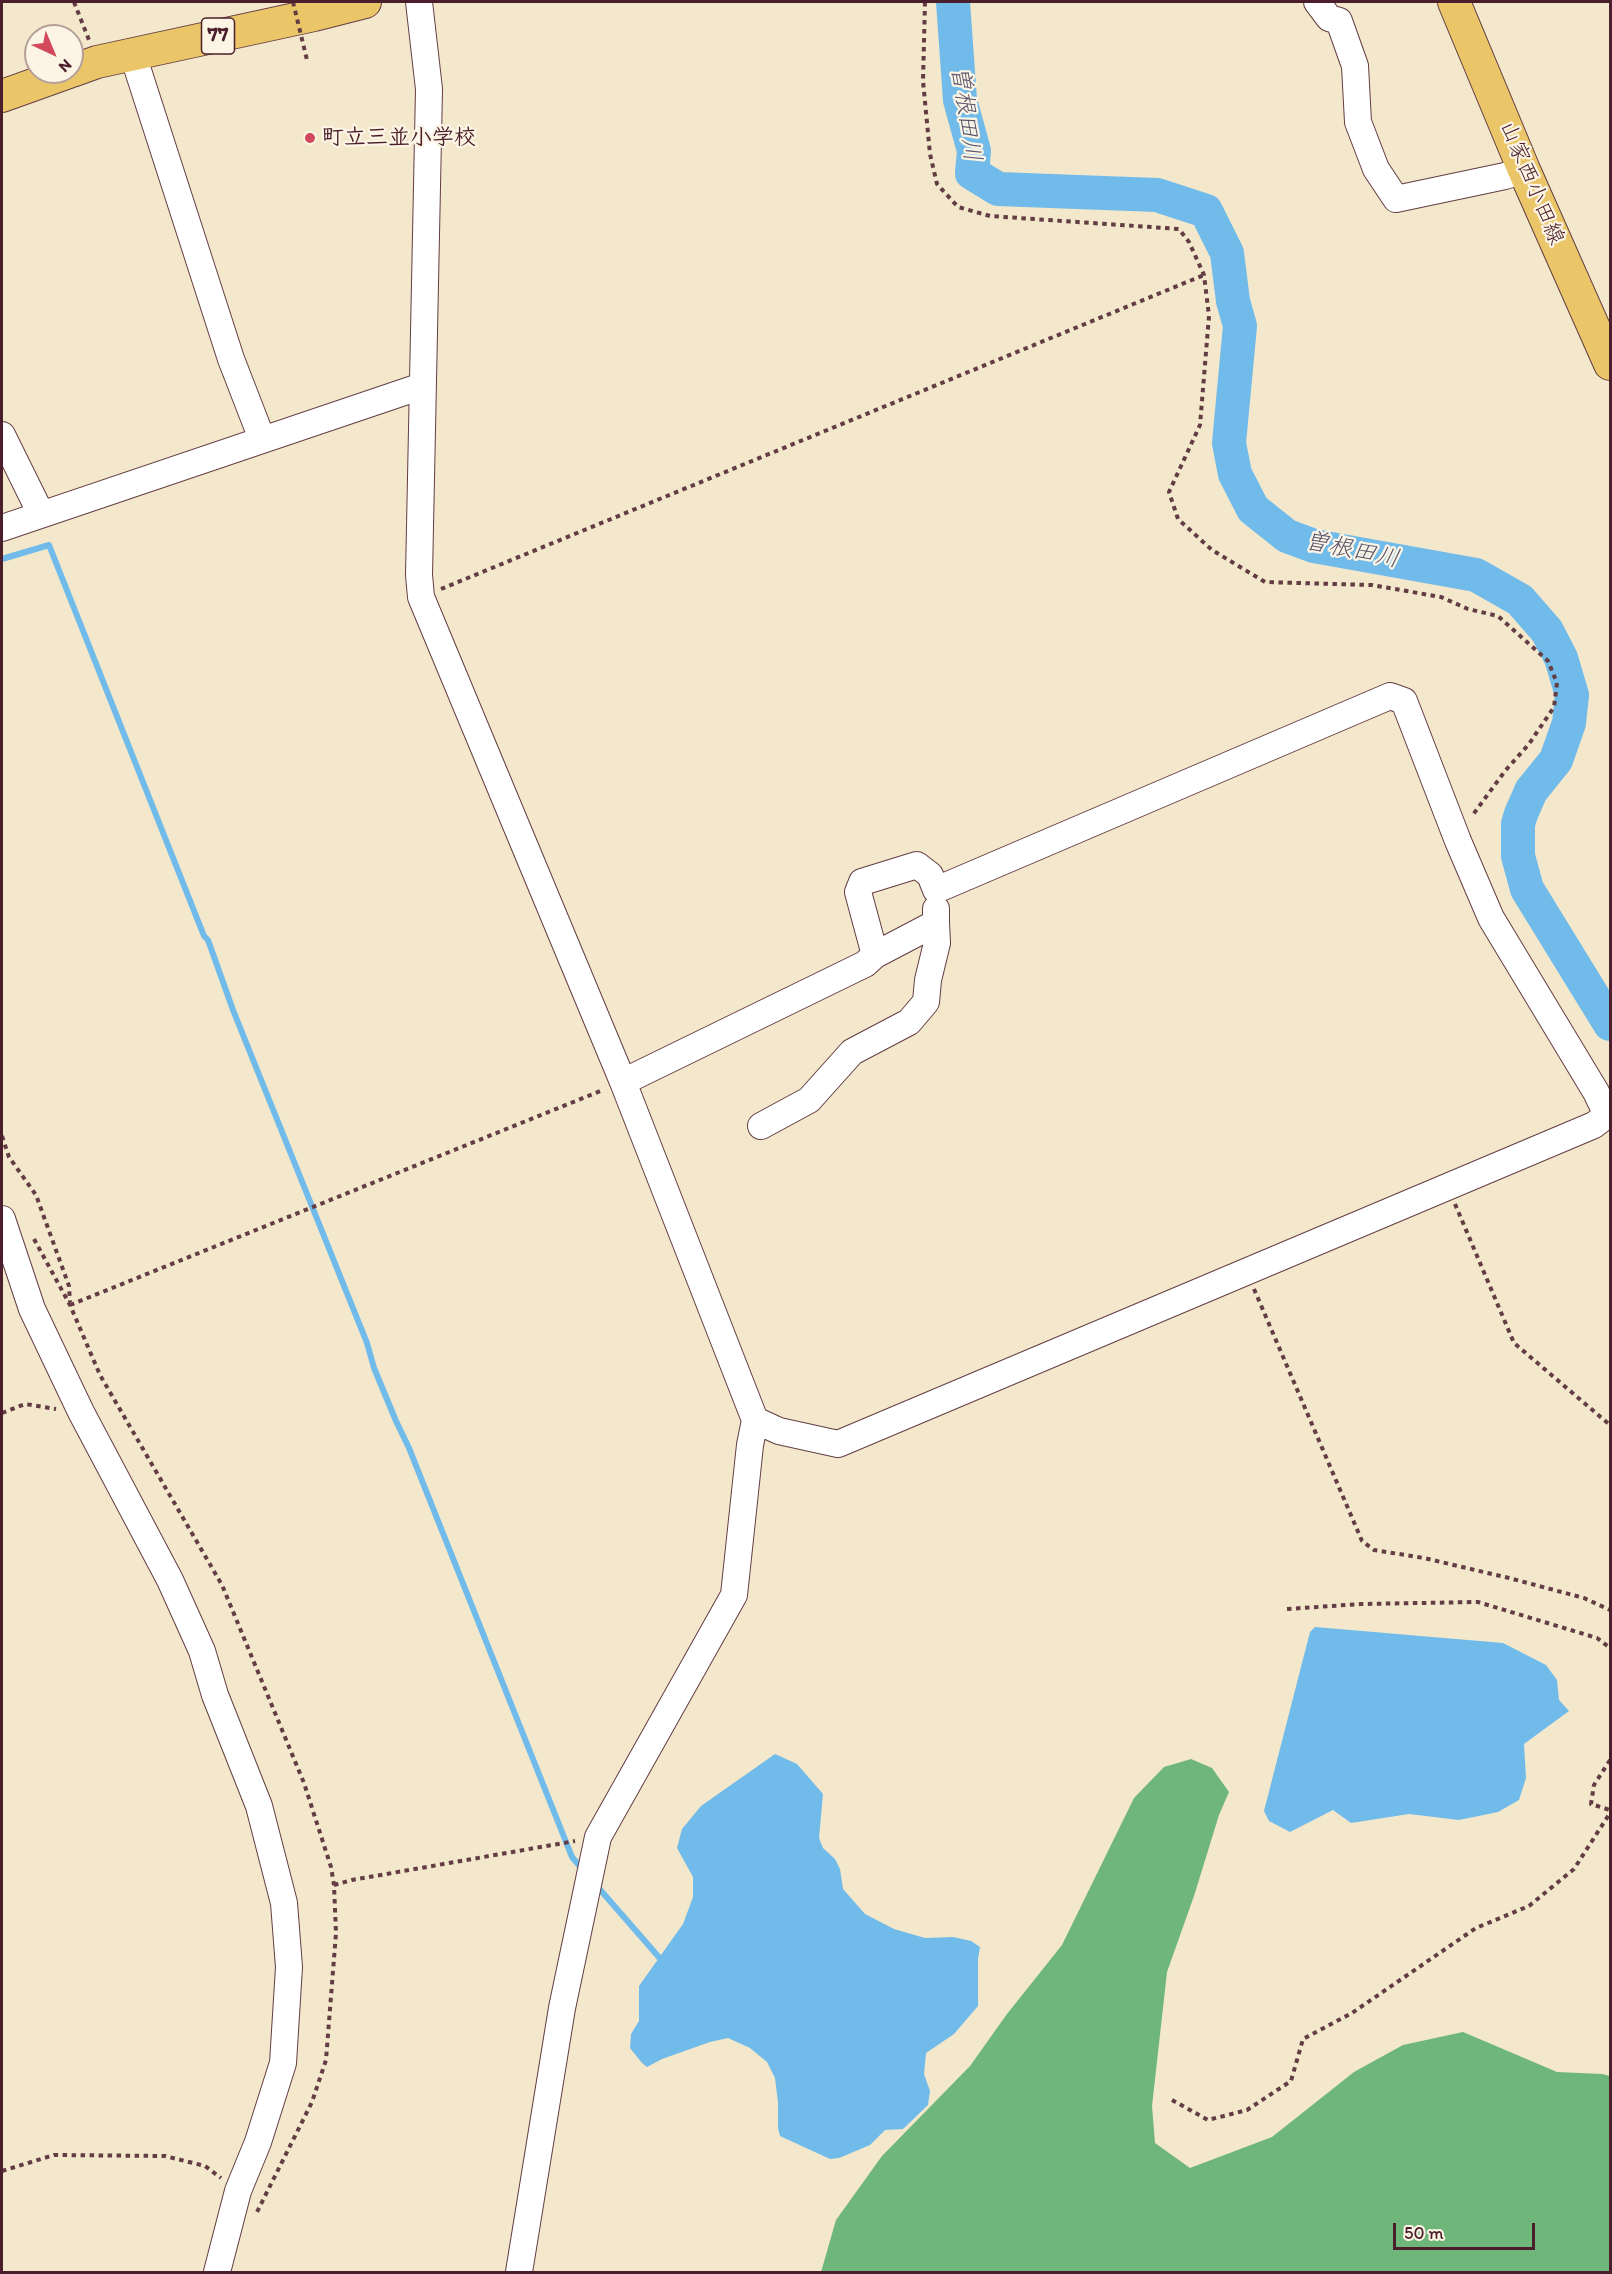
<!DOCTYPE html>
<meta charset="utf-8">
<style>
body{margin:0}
#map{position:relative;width:1612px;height:2274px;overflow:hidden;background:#f3e7cc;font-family:Itim,sans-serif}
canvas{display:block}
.frame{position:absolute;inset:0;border:3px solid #4a1f2b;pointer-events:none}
.north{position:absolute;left:24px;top:24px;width:60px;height:60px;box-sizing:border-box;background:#fcf5e5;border:2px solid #b59f9b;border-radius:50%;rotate:136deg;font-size:16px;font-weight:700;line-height:24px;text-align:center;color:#4a1f2b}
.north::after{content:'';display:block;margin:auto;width:21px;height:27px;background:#d1495b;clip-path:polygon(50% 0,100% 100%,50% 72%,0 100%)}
.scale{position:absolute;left:1393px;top:2223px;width:142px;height:27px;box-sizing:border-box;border:3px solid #4a1f2b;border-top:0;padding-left:8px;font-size:18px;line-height:21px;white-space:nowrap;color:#4a1f2b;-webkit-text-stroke:4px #fcf5e5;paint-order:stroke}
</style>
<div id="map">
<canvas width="1612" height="2274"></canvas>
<div class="frame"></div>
<div class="north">N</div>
<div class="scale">50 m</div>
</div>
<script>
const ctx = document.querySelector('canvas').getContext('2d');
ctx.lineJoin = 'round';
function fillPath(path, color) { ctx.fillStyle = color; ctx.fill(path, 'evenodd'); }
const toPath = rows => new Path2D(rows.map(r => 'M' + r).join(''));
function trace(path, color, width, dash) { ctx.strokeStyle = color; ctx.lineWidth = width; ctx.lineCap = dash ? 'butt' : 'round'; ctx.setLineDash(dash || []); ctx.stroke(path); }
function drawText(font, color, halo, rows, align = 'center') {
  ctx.font = font + ' Itim,"Klee One",sans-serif'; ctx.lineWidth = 4.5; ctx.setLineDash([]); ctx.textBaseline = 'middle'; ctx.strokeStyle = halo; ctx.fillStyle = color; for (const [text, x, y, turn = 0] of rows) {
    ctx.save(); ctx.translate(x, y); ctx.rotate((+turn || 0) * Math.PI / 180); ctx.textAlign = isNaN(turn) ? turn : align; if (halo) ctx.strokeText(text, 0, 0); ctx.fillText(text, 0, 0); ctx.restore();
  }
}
const forest = toPath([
 [1191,1759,1212,1768,1229,1792,1219,1815,1194,1896,1167,1972,1152,2106,1155,2143,1190,2168,1272,2137,1354,2072,1403,2045,1463,2032,1557,2072,1602,2074,1610,2076,1610,2272,821,2272,836,2220,882,2156,970,2066,1007,2014,1062,1945,1134,1798,1164,1767]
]);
const water = toPath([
 [1315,1627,1503,1643,1546,1665,1557,1680,1559,1700,1569,1711,1524,1744,1526,1778,1519,1800,1498,1812,1459,1820,1409,1814,1351,1823,1333,1810,1290,1832,1269,1821,1264,1811,1310,1632],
 [775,1754,797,1764,823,1794,819,1838,823,1848,835,1859,840,1869,843,1889,865,1914,894,1929,925,1938,953,1937,971,1941,980,1947,978,1959,978,2006,954,2034,926,2053,924,2074,930,2091,928,2105,903,2129,885,2130,870,2145,839,2158,830,2159,780,2136,778,2128,778,2102,775,2078,767,2062,750,2048,728,2038,710,2042,662,2059,647,2067,642,2063,630,2048,631,2034,639,2021,639,1986,683,1924,693,1897,693,1877,677,1848,682,1829,701,1806]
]);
const stream = toPath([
 [2,559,49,545,204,936,208,940,233,1010,367,1343,374,1368,396,1421,409,1448,572,1857,583,1870],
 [596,1885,664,1963]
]);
const river = toPath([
 [953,2,960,100,974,151,972,173,998,189,1157,195,1206,211,1227,253,1233,301,1240,326,1229,443,1235,474,1253,509,1287,536,1314,546,1476,575,1520,600,1547,631,1561,658,1572,695,1569,723,1556,760,1531,791,1521,814,1518,824,1518,856,1527,889,1610,1024]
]);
const path = toPath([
 [74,2,89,40],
 [925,2,923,81,930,154,937,184,958,207,990,216,1179,229,1189,242,1204,275,1209,316,1200,425,1169,492,1178,519,1212,550,1265,582,1372,585,1441,597,1468,609,1498,616,1548,661,1557,683,1554,707,1529,744,1505,771,1472,816],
 [441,589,1204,275],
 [2,1136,9,1157,36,1195,69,1286,70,1302],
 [1455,1204,1514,1343,1610,1425],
 [34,1239,70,1305,100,1375,222,1585,304,1783,331,1867,334,1885,336,1933,326,2060,312,2102,257,2212],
 [1254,1289,1362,1541,1374,1550,1424,1558,1509,1578,1584,1598,1610,1610],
 [70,1305,603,1090],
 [2,1413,25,1404,56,1409],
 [1287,1609,1361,1604,1478,1602,1597,1638,1610,1648],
 [1610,1760,1594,1785,1591,1804,1610,1810],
 [334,1885,352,1880,575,1841],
 [1172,2100,1208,2120,1247,2110,1291,2081,1303,2039,1352,2013,1476,1928,1529,1906,1574,1869,1610,1813],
 [2,2171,54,2155,165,2156,205,2166,221,2178]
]);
const minor = toPath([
 [419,2,429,89,419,575,421,597,623,1082,755,1420,750,1445,734,1595,598,1837,562,2008,519,2272],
 [1317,2,1329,18,1339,21,1355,66,1358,122,1376,169,1396,199,1505,176,1524,170],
 [133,55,231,359,262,439],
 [2,435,41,514],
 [2,528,422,386],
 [875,955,936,923,936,909],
 [623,1082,865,964,875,955,858,892,862,882,917,865,930,875,936,890,1390,696,1404,701,1458,841,1491,918,1596,1092,1607,1115,1594,1125,838,1444,779,1431,755,1420],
 [761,1126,809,1100,852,1052,909,1022,926,1002,928,980,937,943,936,923],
 [2,1219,32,1309,81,1412,170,1580,202,1651,215,1695,259,1806,284,1903,289,1967,283,2063,258,2142,238,2191,217,2272]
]);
const major = toPath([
 [1454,2,1524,170,1610,364],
 [72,71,97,62,314,15,365,2],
 [2,96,69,72]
]);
const pathBridge = toPath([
 [293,2,307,60]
]);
const markers = [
 [310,138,6,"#d1495b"]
];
const shields = [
 [218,36,33]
];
const shieldNames = [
 ["77",218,36]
];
const poiNames = [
 ["町立三並小学校",322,138]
];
const streetNames = [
 ["山家西小田線",1531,183,67]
];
const waterNames = [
 ["曽根田川",965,114,82],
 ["曽根田川",1352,551,12]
];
fillPath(forest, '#6eb67a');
fillPath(water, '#71bbea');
trace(stream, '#71bbea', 6);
trace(river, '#71bbea', 34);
trace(minor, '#633d43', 28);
trace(major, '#633d43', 34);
trace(path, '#633d43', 4, [4.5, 4.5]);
trace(minor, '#fff', 26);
trace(major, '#ebc669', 32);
trace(pathBridge, '#633d43', 4, [4.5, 4.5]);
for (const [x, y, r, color] of markers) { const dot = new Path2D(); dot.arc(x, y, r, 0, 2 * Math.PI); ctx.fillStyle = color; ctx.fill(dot); trace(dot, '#fcf5e5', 2); }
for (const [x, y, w] of shields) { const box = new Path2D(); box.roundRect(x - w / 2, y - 18, w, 36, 4.5); ctx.fillStyle = '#fcf5e5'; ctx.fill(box); trace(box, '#4a1f2b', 1.5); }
drawText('bold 21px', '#4a1f2b', null, shieldNames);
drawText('bold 22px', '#4a1f2b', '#fcf5e5', poiNames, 'left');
drawText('22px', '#4a1f2b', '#fcf5e5', streetNames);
drawText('italic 24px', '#58566e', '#fcf5e5', waterNames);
</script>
